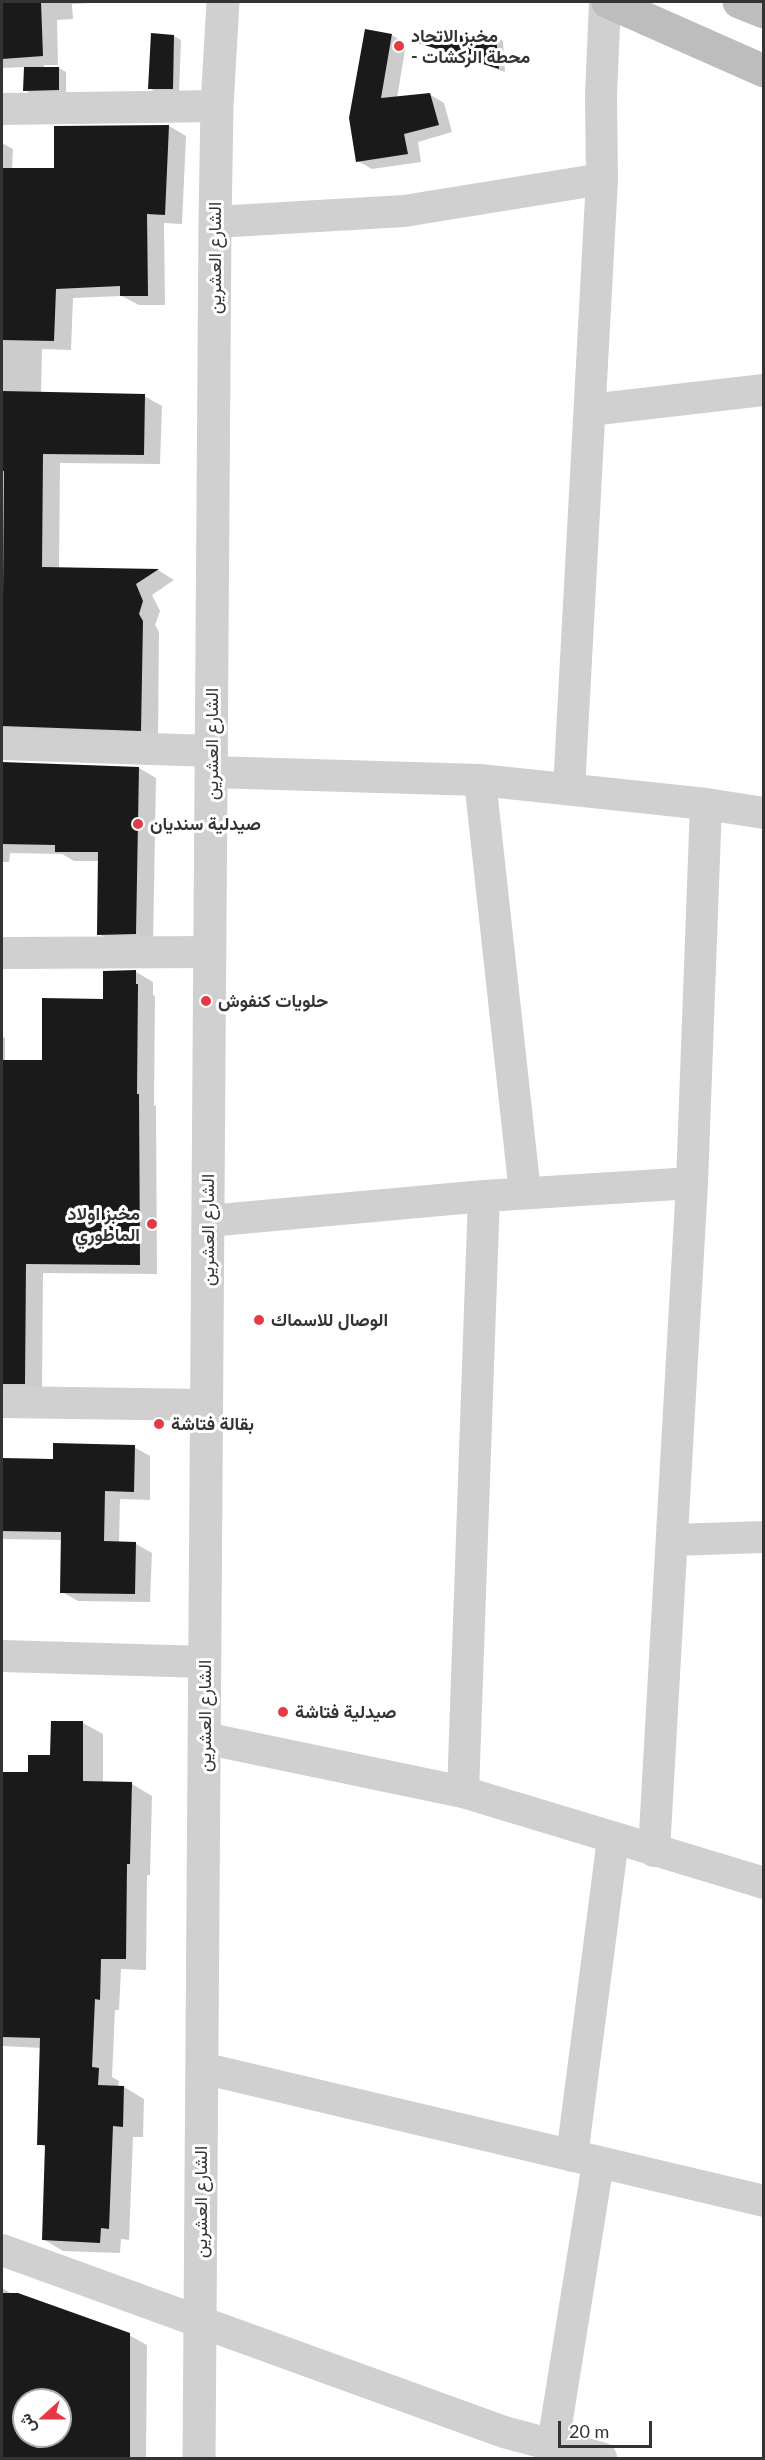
<!DOCTYPE html>
<meta charset="utf-8">
<style>
body{margin:0}
#map{position:relative;width:765px;height:2460px;overflow:hidden;background:#fff;font-family:Lato,Vazirmatn,sans-serif}
canvas{display:block}
.frame{position:absolute;inset:0;border:3px solid #333;pointer-events:none}
.north{position:absolute;left:12px;top:2388px;width:60px;height:60px;box-sizing:border-box;background:#fff;border:2px solid #adadad;border-radius:50%;rotate:249deg;font-size:16px;font-weight:700;line-height:24px;text-align:center;color:#333}
.north::after{content:'';display:block;margin:auto;width:21px;height:27px;background:#e63946;clip-path:polygon(50% 0,100% 100%,50% 72%,0 100%)}
.scale{position:absolute;left:558px;top:2421px;width:94px;height:27px;box-sizing:border-box;border:3px solid #333;border-top:0;padding-left:8px;font-size:18px;line-height:21px;white-space:nowrap;color:#333;-webkit-text-stroke:4px #fff;paint-order:stroke}
</style>
<div id="map">
<canvas width="765" height="2460"></canvas>
<div class="frame"></div>
<div class="north">ش</div>
<div class="scale">20 m</div>
</div>
<script>
const ctx = document.querySelector('canvas').getContext('2d');
ctx.lineJoin = 'round';
function fillPath(path, color) { ctx.fillStyle = color; ctx.fill(path, 'evenodd'); }
const toPath = rows => new Path2D(rows.map(r => 'M' + r).join(''));
function trace(path, color, width, dash) { ctx.strokeStyle = color; ctx.lineWidth = width; ctx.lineCap = dash ? 'butt' : 'round'; ctx.setLineDash(dash || []); ctx.stroke(path); }
function drawText(font, color, halo, rows, align = 'center') {
  ctx.font = font + ' Lato,Vazirmatn,sans-serif'; ctx.lineWidth = 6; ctx.setLineDash([]); ctx.textBaseline = 'middle'; ctx.strokeStyle = halo; ctx.fillStyle = color; for (const [text, x, y, turn = 0] of rows) {
    ctx.save(); ctx.translate(x, y); ctx.rotate((+turn || 0) * Math.PI / 180); ctx.textAlign = isNaN(turn) ? turn : align; if (halo) ctx.strokeText(text, 0, 0); ctx.fillText(text, 0, 0); ctx.restore();
  }
}
const shadow = toPath([
 [2,2,108,2,72,4,73,19,57,20,58,65,44,65,44,68,59,68,66,72,66,93,32,94,25,90,25,67,2,68],
 [392,35,406,44,397,98,429,94,444,103,452,132,418,142,421,162,372,169,358,161],
 [174,36,181,40,179,92,156,92,149,88],
 [495,37,503,41,505,72,414,40],
 [169,126,186,136,182,224,164,223,165,305,139,305,122,296,73,298,71,350,42,349,41,393,144,396,162,406,160,464,60,463,59,569,158,570,174,580,152,595,160,611,155,625,159,632,158,740,2,750,2,143,13,149,12,170,56,170,56,128],
 [2,757,4,764,139,768,156,778,153,944,116,944,99,934,100,861,74,861,62,854,10,853,9,862,2,862],
 [136,972,153,982,153,995,155,996,154,1105,156,1106,157,1274,43,1273,42,1388,2,1388,2,1036,5,1038,5,1061,44,1061],
 [134,1447,150,1456,150,1500,120,1499,119,1543,136,1544,152,1553,150,1602,78,1601,62,1592,62,1540,2,1539,2,1460,54,1461],
 [83,1723,103,1734,103,1783,132,1784,152,1796,150,1875,147,1875,146,1970,121,1969,119,2010,115,2010,112,2077,119,2081,118,2087,124,2087,144,2099,143,2137,133,2137,129,2240,121,2239,120,2253,63,2251,43,2239,47,2148,39,2144,42,2048,2,2046,2,1773,30,1774,52,1756],
 [2,2288,12,2294,129,2335,147,2345,146,2458,2,2458],
 [24,2400,60,2400,60,2436,24,2436]
]);
const building = toPath([
 [2,2,41,2,43,56,2,59],
 [365,29,392,34,381,98,430,93,439,125,404,134,408,154,356,162,349,118],
 [151,33,174,35,173,89,148,89],
 [413,35,496,36,499,69,412,41],
 [24,67,59,67,59,90,23,91],
 [169,125,165,215,147,214,148,296,120,296,120,286,56,289,54,341,2,340,2,168,54,168,54,126],
 [2,391,145,394,144,455,43,454,42,567,159,569,136,584,143,601,139,614,143,621,141,731,2,726,4,471,2,471],
 [2,762,139,767,136,934,97,935,98,852,55,852,55,845,2,844],
 [136,970,136,984,138,984,137,1094,139,1094,140,1265,26,1264,25,1384,2,1384,2,1060,42,1060,42,998,103,999,103,971],
 [53,1443,135,1445,134,1492,105,1491,104,1541,136,1542,135,1594,60,1593,61,1532,2,1531,2,1458,53,1459],
 [51,1721,83,1721,83,1781,132,1782,130,1864,127,1864,126,1959,101,1959,100,2000,95,1999,92,2067,99,2068,98,2085,124,2086,123,2127,113,2126,109,2229,101,2228,100,2243,42,2240,45,2145,37,2145,40,2038,2,2037,2,1772,28,1772,28,1755,50,1755],
 [2,2293,18,2293,130,2333,130,2458,2,2458],
 [24,2400,60,2400,60,2436,24,2436]
]);
const minor = toPath([
 [2,109,217,106],
 [215,222,404,211,602,179],
 [590,410,764,390],
 [2,744,212,751],
 [211,772,480,780,706,804,764,813],
 [480,780,525,1193],
 [569,789,602,179,601,95,605,2],
 [2,953,210,952],
 [208,1221,484,1196,692,1183],
 [2,1402,207,1405],
 [673,1540,764,1537],
 [2,1656,205,1662],
 [204,1738,463,1792,764,1883],
 [463,1792,484,1196],
 [654,1851,692,1183,706,804],
 [202,2068,764,2201],
 [572,2156,613,1839],
 [2,2250,504,2432,601,2458],
 [553,2444,598,2163]
]);
const tertiary = toPath([
 [199,2458,215,222,217,106,223,2]
]);
const secondary = toPath([
 [608,2,764,71],
 [739,2,764,12]
]);
const markers = [
 [399,46,6,"#e63946"],
 [138,824,6,"#e63946"],
 [206,1001,6,"#e63946"],
 [152,1224,6,"#e63946"],
 [259,1320,6,"#e63946"],
 [159,1424,6,"#e63946"],
 [283,1712,6,"#e63946"]
];
const poiNames = [
 ["مخبز الاتحاد",411,36],
 ["- محطة الركشات",411,57],
 ["صيدلية سنديان",150,824],
 ["حلويات كنفوش",218,1001],
 ["مخبز اولاد",140,1214,"right"],
 ["الماطوري",140,1235,"right"],
 ["الوصال للاسماك",271,1320],
 ["بقالة فتاشة",171,1424],
 ["صيدلية فتاشة",295,1712]
];
const streetNames = [
 ["الشارع العشرين",215,258,-90],
 ["الشارع العشرين",212,744,-90],
 ["الشارع العشرين",208,1230,-90],
 ["الشارع العشرين",205,1716,-90],
 ["الشارع العشرين",201,2202,-90]
];
fillPath(shadow, '#0003');
fillPath(building, '#1a1a1a');
trace(minor, '#d0d0d0', 32);
trace(tertiary, '#d0d0d0', 33);
trace(secondary, '#bdbdbd', 33);
for (const [x, y, r, color] of markers) { const dot = new Path2D(); dot.arc(x, y, r, 0, 2 * Math.PI); ctx.fillStyle = color; ctx.fill(dot); trace(dot, '#fff', 2); }
drawText('bold 18px', '#333', '#fff', poiNames, 'left');
drawText('18px', '#333', '#fff', streetNames);
</script>
